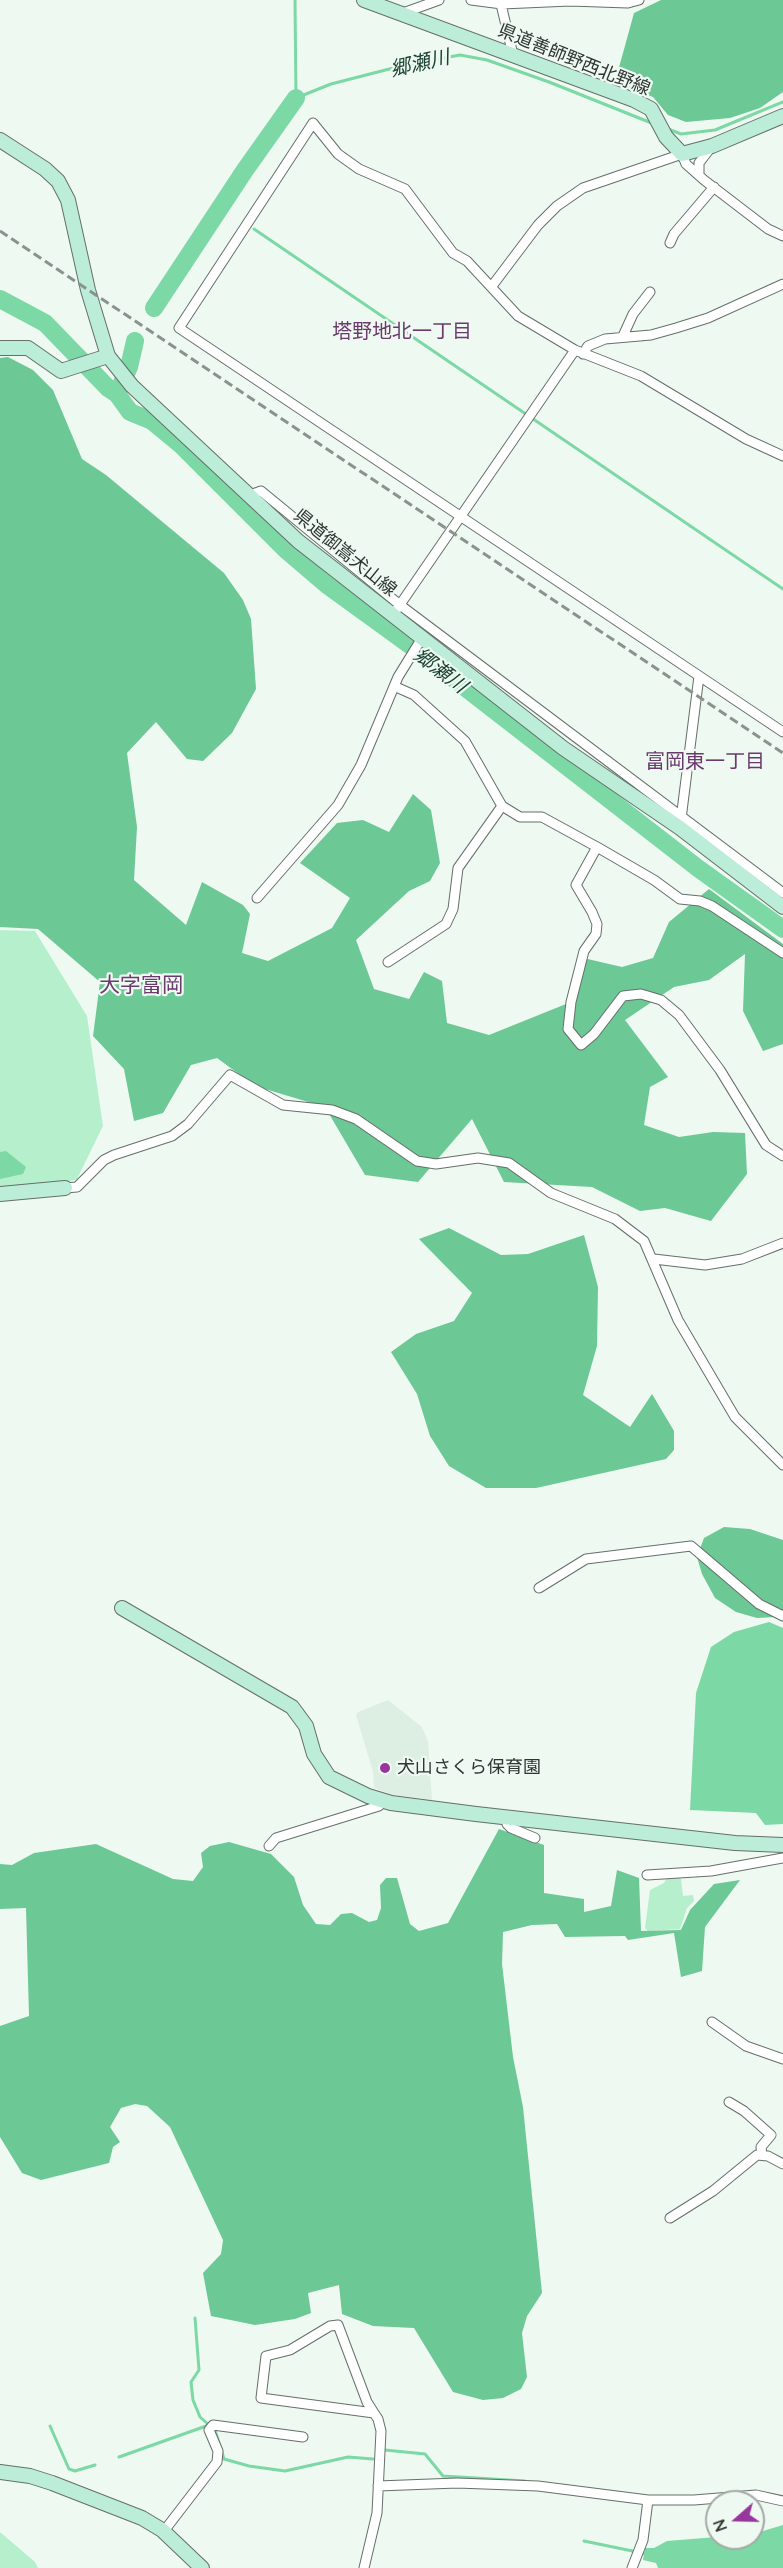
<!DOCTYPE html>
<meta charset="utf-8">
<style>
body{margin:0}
#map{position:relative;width:783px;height:2568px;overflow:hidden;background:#eef9f2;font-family:Quicksand,sans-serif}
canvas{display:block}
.north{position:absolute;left:705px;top:2490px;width:60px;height:60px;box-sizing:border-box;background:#eef9f2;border:2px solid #a2aba5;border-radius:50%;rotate:250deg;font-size:16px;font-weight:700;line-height:24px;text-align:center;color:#303532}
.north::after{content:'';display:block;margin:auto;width:21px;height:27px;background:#98369d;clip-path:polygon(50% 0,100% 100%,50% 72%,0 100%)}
</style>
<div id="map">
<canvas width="783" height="2568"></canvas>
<div class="north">N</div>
</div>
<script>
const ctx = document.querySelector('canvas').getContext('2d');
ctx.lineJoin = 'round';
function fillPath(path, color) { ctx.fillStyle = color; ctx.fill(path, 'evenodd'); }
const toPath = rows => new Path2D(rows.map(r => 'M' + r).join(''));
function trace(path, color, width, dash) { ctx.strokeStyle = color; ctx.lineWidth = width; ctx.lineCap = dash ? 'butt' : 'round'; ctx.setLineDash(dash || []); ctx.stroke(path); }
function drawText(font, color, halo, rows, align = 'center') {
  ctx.font = font + ' Quicksand,"Noto Sans JP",sans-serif'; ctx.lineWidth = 4.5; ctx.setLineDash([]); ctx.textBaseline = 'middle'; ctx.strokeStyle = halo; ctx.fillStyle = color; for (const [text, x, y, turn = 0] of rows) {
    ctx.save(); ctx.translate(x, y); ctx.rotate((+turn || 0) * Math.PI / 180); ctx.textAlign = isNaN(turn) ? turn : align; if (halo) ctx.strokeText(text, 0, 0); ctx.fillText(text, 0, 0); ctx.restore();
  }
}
const built = toPath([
 [388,1700,422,1727,428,1741,432,1800,392,1795,374,1788,373,1772,356,1715,358,1712]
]);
const green = toPath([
 [0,930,35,931,87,1016,103,1126,77,1179,64,1183,0,1188],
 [676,1876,681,1879,683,1896,693,1895,694,1901,687,1908,680,1929,648,1931,645,1928,650,1890,664,1883,667,1877],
 [0,2532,35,2562,38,2568,0,2568]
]);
const forest = toPath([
 [661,0,783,0,783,92,760,108,730,118,686,122,668,115,653,97,615,82,634,13],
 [8,357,33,370,53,390,82,459,106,475,224,573,243,600,251,619,256,689,232,733,203,761,187,759,156,722,127,753,137,827,134,880,186,925,202,882,243,905,250,914,242,953,268,961,332,928,350,898,300,863,337,823,363,820,389,832,413,794,431,810,440,863,430,881,409,891,356,940,374,989,409,999,424,972,442,981,447,1023,489,1035,566,1004,579,957,622,967,653,958,669,922,709,889,783,944,783,1044,763,1051,743,1011,745,954,709,980,674,987,625,1020,668,1077,650,1087,644,1125,679,1137,713,1132,745,1133,747,1174,711,1221,665,1208,640,1211,592,1187,504,1182,472,1119,418,1182,365,1175,325,1107,255,1086,217,1058,191,1065,163,1113,134,1121,124,1069,93,1036,100,982,38,929,0,927,0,358],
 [449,1228,501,1255,528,1254,584,1235,598,1287,597,1346,583,1395,630,1427,652,1394,674,1431,674,1450,666,1459,536,1488,486,1488,449,1466,430,1436,417,1394,391,1352,416,1334,454,1321,472,1293,419,1239],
 [724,1527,750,1529,783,1540,783,1612,776,1617,757,1618,736,1612,715,1598,702,1574,697,1557,704,1538],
 [499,1829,544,1845,544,1893,584,1899,584,1912,611,1906,617,1870,639,1878,641,1931,681,1930,690,1910,714,1884,740,1880,705,1927,702,1971,681,1977,674,1933,628,1940,625,1936,565,1937,557,1924,532,1925,503,1932,502,1964,513,2057,523,2107,542,2293,527,2316,522,2333,527,2377,521,2389,503,2398,483,2400,453,2392,414,2328,373,2326,342,2314,339,2285,308,2293,311,2313,295,2319,255,2325,211,2316,203,2273,221,2254,223,2240,170,2127,147,2106,135,2104,121,2108,110,2127,120,2142,113,2147,109,2163,41,2180,22,2173,0,2137,0,2026,29,2016,26,1908,0,1909,0,1864,12,1865,34,1853,96,1844,173,1879,193,1881,203,1867,201,1853,210,1846,229,1842,271,1854,294,1877,303,1905,316,1924,330,1925,341,1914,352,1913,369,1922,377,1920,381,1908,380,1885,386,1878,397,1878,410,1924,419,1931,448,1923]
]);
const water = toPath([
 [6,1151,26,1167,23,1174,0,1179,0,1152],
 [769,1622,783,1628,783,1824,765,1825,756,1813,690,1810,696,1693,711,1647,734,1632],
 [783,2525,783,2568,658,2568,656,2563,643,2560,645,2548,654,2548,667,2541,717,2537,753,2538,753,2534]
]);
const stream = toPath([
 [295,0,296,98,331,84,405,65,460,55,487,60,549,82,654,124],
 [668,129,681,134,715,130,783,102],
 [254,229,783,589],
 [50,2426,69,2469,75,2471,95,2465],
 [215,2430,219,2443],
 [221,2449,224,2459,249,2466,285,2471,348,2457,373,2459],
 [385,2450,425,2454,443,2476,525,2481],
 [119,2457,209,2425,200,2417,193,2400,191,2382,199,2370,195,2318],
 [584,2541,647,2554]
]);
const river = toPath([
 [0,299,45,323,108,388,117,394,130,412,152,421,180,444,286,550,327,585,418,651,699,869,783,929],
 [154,308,245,170,296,98],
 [118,392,129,367,135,341]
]);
const street = toPath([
 [471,0,502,4,570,1,628,3,639,0],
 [500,0,513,55],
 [403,13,439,0],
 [699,173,699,163,712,146],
 [670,243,674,234,714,187],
 [492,286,538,225,557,206,583,188,682,154,686,164,704,180,768,229,783,236],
 [623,336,633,314,650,292],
 [583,354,588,346,605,339,651,335,676,328,708,318,783,284],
 [783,456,746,439,641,376,575,350,518,316,467,261,453,253,405,189,359,169,338,154,313,123,179,328,783,732],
 [250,495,261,491,400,605,783,893],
 [397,609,575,350],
 [396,687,414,695,465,741,502,806,520,817,542,817,597,847,576,885,592,912,597,924,596,934,584,951,571,1002,568,1029,581,1045,594,1034,623,996,641,994,661,1000,679,1015,720,1070,766,1145,783,1156],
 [681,819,699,676],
 [597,847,654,880,680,899,700,901,712,906,783,953],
 [257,898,338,805,361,765,398,677,422,638],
 [388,962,446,924,453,909,458,868,502,806],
 [65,1188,77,1187,104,1160,114,1155,172,1136,188,1124,230,1075,283,1105,332,1110,356,1119,417,1161,436,1164,478,1158,509,1163,551,1193,615,1219,644,1241,678,1320,735,1417,783,1465],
 [654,1259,705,1265,742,1259,783,1243],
 [539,1588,586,1559,691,1546,759,1604,783,1616],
 [507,1817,507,1824,511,1828,535,1838],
 [269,1846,276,1838,379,1806,381,1800],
 [647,1875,711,1871,783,1858],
 [712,2022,746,2046,783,2059],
 [729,2102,744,2111,771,2135,761,2147,762,2155],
 [670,2218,713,2191,757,2155,768,2156,783,2164],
 [378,2486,457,2483,538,2486,648,2500,694,2500,756,2495,783,2501],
 [164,2531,217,2462,218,2451,209,2430,213,2425,303,2437],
 [364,2568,377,2513,381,2431,378,2419,374,2413,367,2402,338,2325,330,2326,290,2350,266,2356,261,2398,374,2413],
 [632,2568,643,2540,648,2500]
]);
const secondary = toPath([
 [364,0,634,100,651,109,666,137,682,154,712,146,783,116],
 [0,140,45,169,58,181,68,200,88,290,108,356,132,386,298,541,563,748,680,828,783,907],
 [0,348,28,348,61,371,108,356],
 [0,1194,65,1188],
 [122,1608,292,1707,306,1726,314,1754,329,1777,368,1796,391,1803,476,1814,735,1843,783,1845],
 [0,2472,30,2476,52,2483,142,2518,162,2530,202,2568]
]);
const rail = toPath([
 [0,231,783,753]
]);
const markers = [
 [385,1768,6,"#98369d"]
];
const streetNames = [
 ["県道善師野西北野線",574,60,22],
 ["県道御嵩犬山線",345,553,39]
];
const poiNames = [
 ["犬山さくら保育園",397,1768]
];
const waterNames = [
 ["郷瀬川",420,64,-13],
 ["郷瀬川",440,671,37]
];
const neighbourhoodNames = [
 ["塔野地北一丁目",402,332],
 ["富岡東一丁目",705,762]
];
const quarterNames = [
 ["大字富岡",141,986]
];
fillPath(built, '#ddefe3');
fillPath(green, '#b5efcc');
fillPath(forest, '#6cc895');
fillPath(water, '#7cd8a4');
trace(stream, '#7cd8a4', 3);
trace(river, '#7cd8a4', 18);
trace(street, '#666f69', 11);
trace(secondary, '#666f69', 16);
trace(street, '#fff', 9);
trace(secondary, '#bbedd8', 14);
trace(rail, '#8a928d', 3, [9, 4.5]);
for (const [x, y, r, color] of markers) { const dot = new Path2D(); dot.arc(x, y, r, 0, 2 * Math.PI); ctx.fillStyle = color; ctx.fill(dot); trace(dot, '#eef9f2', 2); }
drawText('18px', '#303532', '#eef9f2', streetNames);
drawText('18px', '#303532', '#eef9f2', poiNames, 'left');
drawText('italic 20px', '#1d442f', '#eef9f2', waterNames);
drawText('20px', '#6b3a6d', '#eef9f2', neighbourhoodNames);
drawText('21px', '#6b3a6d', '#eef9f2', quarterNames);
</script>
